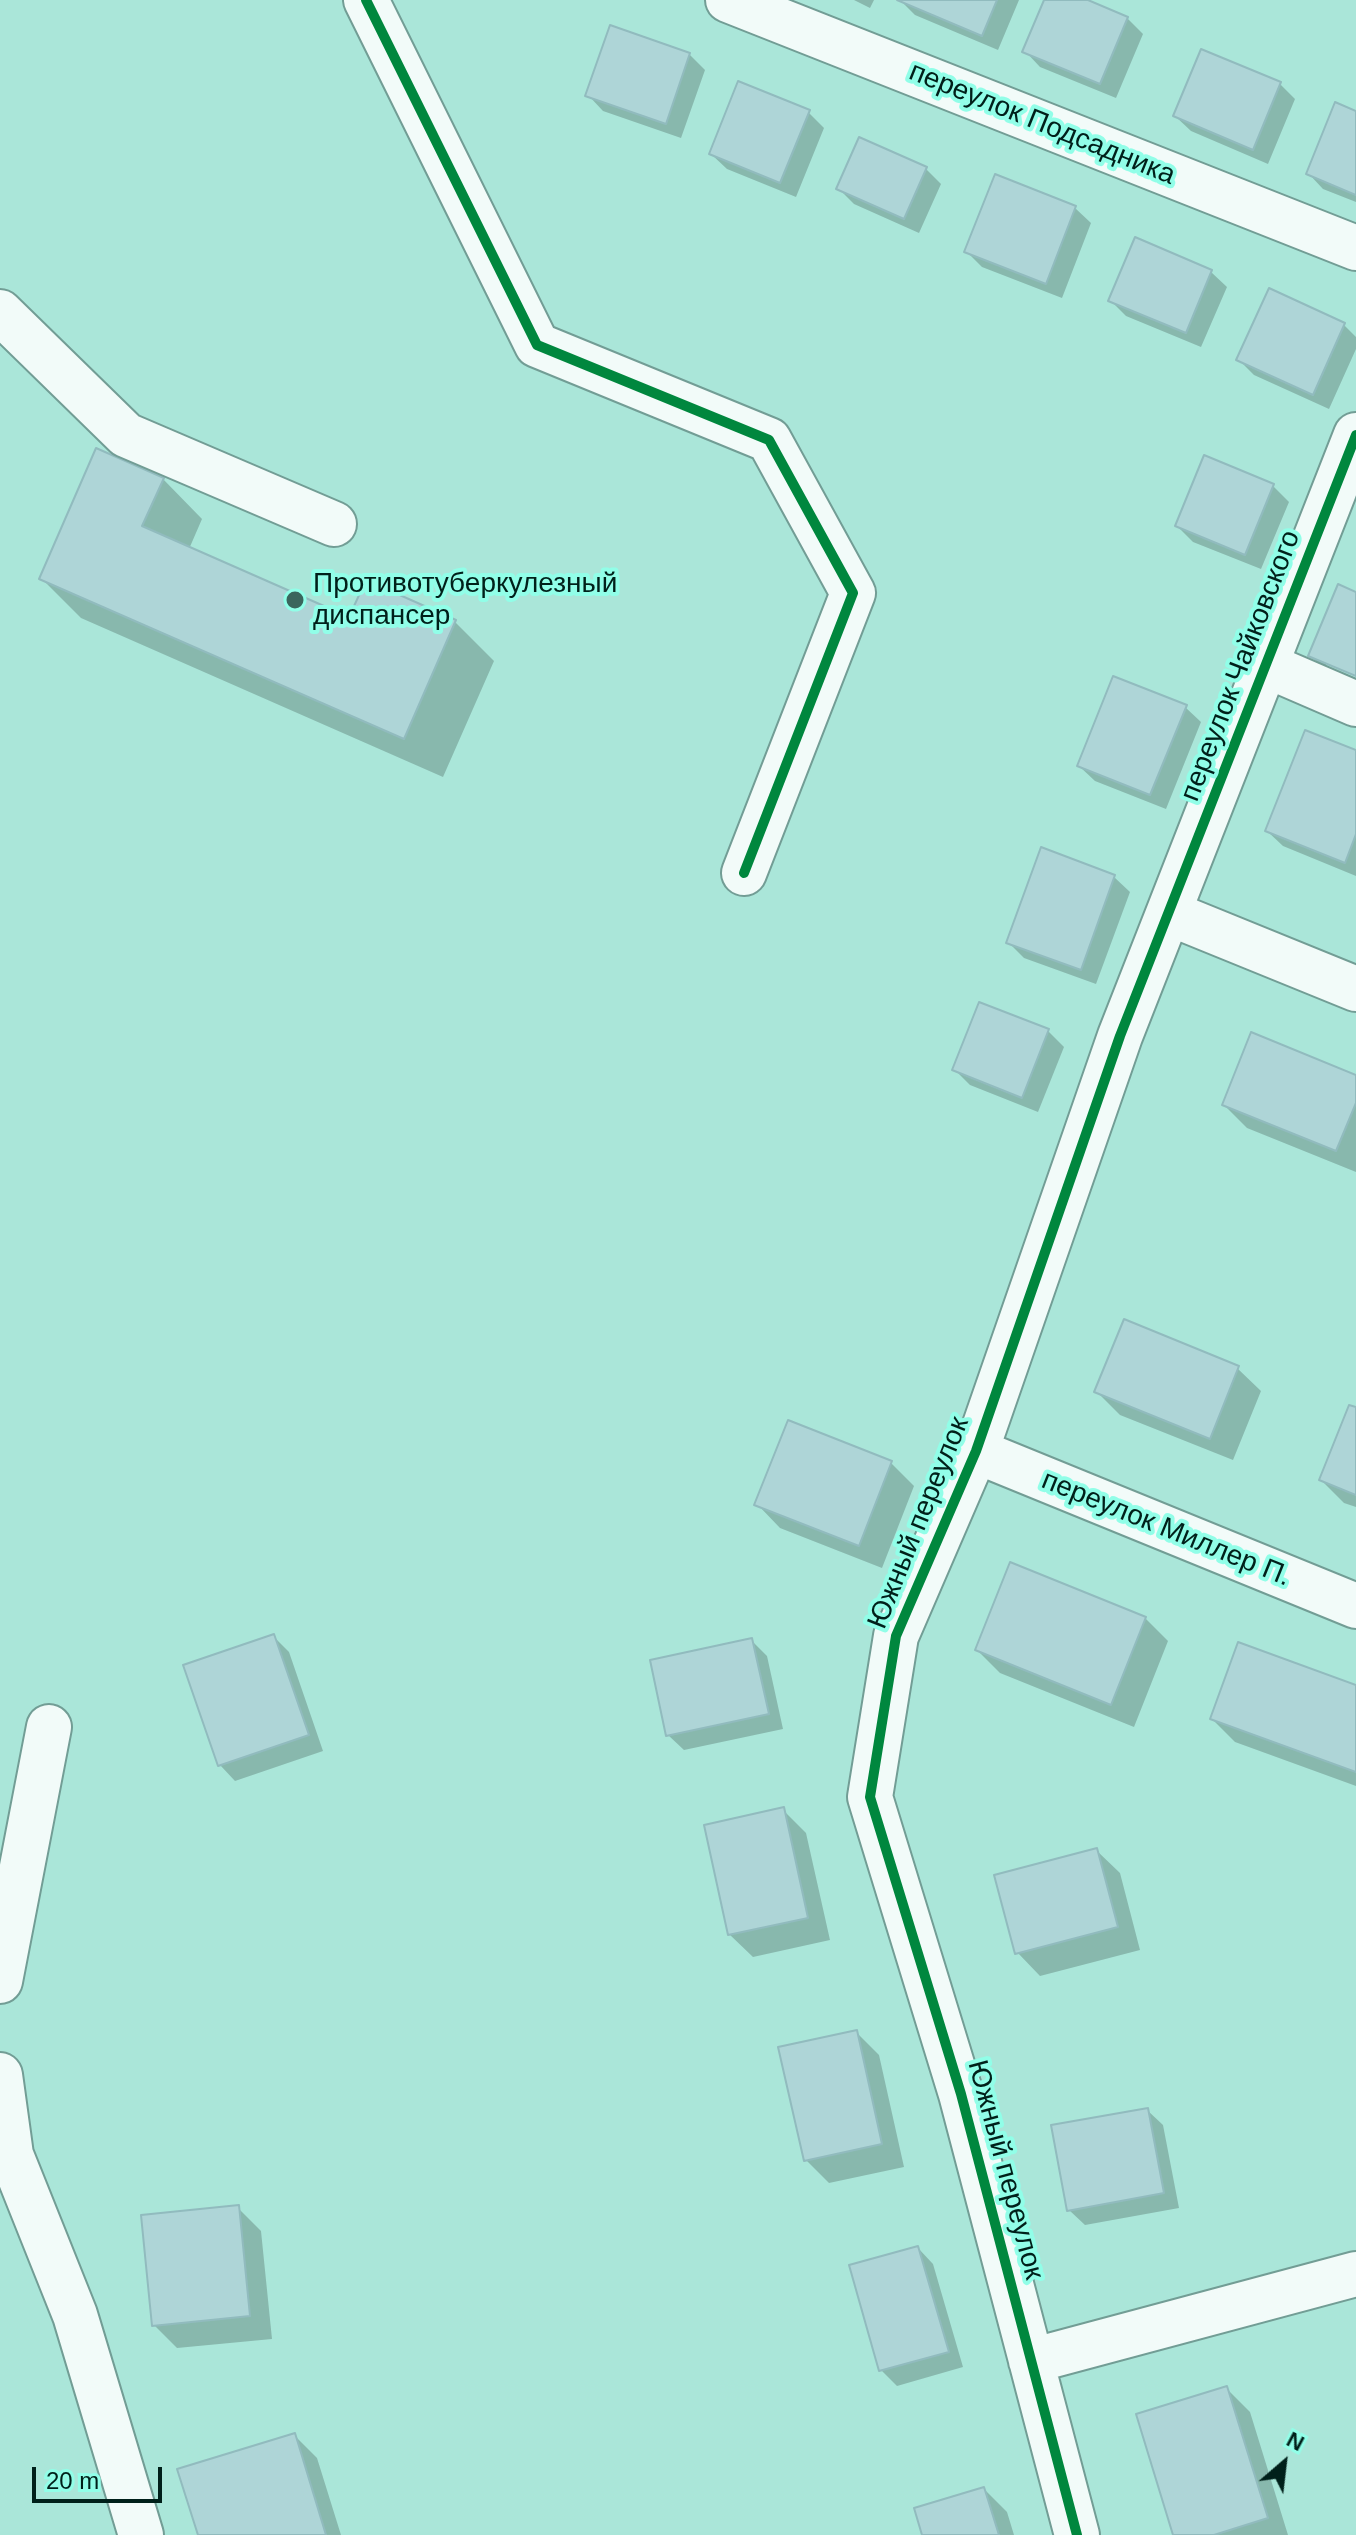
<!DOCTYPE html>
<meta charset="utf-8">
<style>
body{margin:0}
#map{position:relative;width:1356px;height:2535px;overflow:hidden;background:#aae6d9;font-family:Helvetica,sans-serif}
canvas{display:block}
.north{position:absolute;left:1244px;top:2423px;width:80px;height:80px;-webkit-text-stroke:6px #91fee8;paint-order:stroke;rotate:28deg;font-size:22px;font-weight:700;line-height:32px;text-align:center;color:#00201a}
.north::after{content:'';display:block;margin:auto;width:28px;height:36px;background:#00201a;clip-path:polygon(50% 0,100% 100%,50% 72%,0 100%)}
.scale{position:absolute;left:32px;top:2467px;width:130px;height:36px;box-sizing:border-box;border:4px solid #00201a;border-top:0;padding-left:10px;font-size:24px;line-height:28px;white-space:nowrap;color:#00201a;-webkit-text-stroke:6px #91fee8;paint-order:stroke}
</style>
<div id="map">
<canvas width="1356" height="2535"></canvas>
<div class="north">N</div>
<div class="scale">20 m</div>
</div>
<script>
const ctx = document.querySelector('canvas').getContext('2d');
ctx.lineJoin = 'round';
function fillPath(path, color) { ctx.fillStyle = color; ctx.fill(path, 'evenodd'); }
const toPath = rows => new Path2D(rows.map(r => 'M' + r).join(''));
function trace(path, color, width, dash) { ctx.strokeStyle = color; ctx.lineWidth = width; ctx.lineCap = dash ? 'butt' : 'round'; ctx.setLineDash(dash || []); ctx.stroke(path); }
function drawText(font, color, halo, rows, align = 'center') {
  ctx.font = font + ' Helvetica,sans-serif'; ctx.lineWidth = 8; ctx.setLineDash([]); ctx.textBaseline = 'middle'; ctx.strokeStyle = halo; ctx.fillStyle = color; for (const [text, x, y, turn = 0] of rows) {
    ctx.save(); ctx.translate(x, y); ctx.rotate((+turn || 0) * Math.PI / 180); ctx.textAlign = isNaN(turn) ? turn : align; if (halo) ctx.strokeText(text, 0, 0); ctx.fillText(text, 0, 0); ctx.restore();
  }
}
const shadow = toPath([
 [854,0,874,0,870,8],
 [900,0,1019,0,998,50,915,15],
 [1046,0,1083,0,1127,18,1143,34,1116,98,1040,67,1025,51],
 [689,54,705,70,681,138,603,111,588,95],
 [1280,84,1295,99,1268,164,1191,131,1175,116],
 [808,112,824,128,796,197,727,169,711,154],
 [1356,113,1356,202,1323,189,1308,173],
 [925,168,941,184,919,233,854,204,838,188],
 [1075,208,1091,223,1062,298,982,267,967,252],
 [1211,272,1227,287,1201,347,1126,316,1110,300],
 [1270,291,1344,325,1356,337,1356,349,1329,409,1254,375,1239,360],
 [1205,458,1273,486,1289,502,1261,569,1193,542,1177,526],
 [163,479,202,519,189,549,350,620,454,621,494,661,443,777,81,618,41,578],
 [1356,594,1356,674,1326,661,1326,666,1356,678,1356,684,1326,671,1310,655],
 [1185,707,1201,722,1166,809,1095,781,1079,766],
 [1356,752,1356,876,1283,846,1267,831],
 [1114,877,1130,892,1096,984,1024,958,1008,942],
 [1048,1031,1064,1047,1038,1112,970,1085,955,1070],
 [1356,1077,1356,1172,1247,1128,1224,1105],
 [1237,1368,1261,1391,1233,1460,1120,1415,1097,1392],
 [1356,1410,1356,1507,1344,1503,1321,1480],
 [891,1463,914,1486,882,1568,780,1528,757,1504],
 [1145,1618,1168,1641,1134,1727,1000,1673,977,1650],
 [273,1636,289,1652,323,1751,235,1781,220,1765,186,1666],
 [752,1641,767,1656,783,1729,684,1750,668,1735],
 [1356,1687,1356,1786,1235,1742,1212,1719],
 [783,1810,806,1833,830,1940,753,1957,729,1934],
 [1096,1850,1120,1873,1140,1950,1040,1976,1017,1952],
 [856,2032,879,2055,904,2167,829,2183,806,2160],
 [1147,2110,1163,2125,1179,2208,1085,2225,1069,2210],
 [238,2208,261,2231,272,2339,177,2348,154,2325],
 [918,2248,933,2264,963,2367,897,2386,881,2370],
 [1227,2389,1250,2412,1288,2535,1175,2535],
 [294,2435,317,2458,341,2535,200,2535],
 [984,2489,1007,2512,1014,2535,924,2535]
]);
const building = toPath([
 [897,0,997,0,982,36,897,0],
 [1044,0,1088,0,1128,17,1100,84,1022,52,1044,0],
 [610,25,690,53,666,124,585,96,610,25],
 [1201,49,1281,82,1253,150,1173,116,1201,49],
 [738,81,810,110,780,183,709,154,738,81],
 [1335,102,1356,111,1356,195,1306,174,1335,102],
 [859,137,927,167,904,219,836,189,859,137],
 [995,174,1076,206,1046,284,964,252,995,174],
 [1135,237,1212,270,1186,333,1108,301,1135,237],
 [1269,288,1345,323,1313,395,1236,360,1269,288],
 [96,448,164,478,142,526,349,617,366,580,456,620,404,739,39,579,96,448],
 [1204,455,1274,484,1245,555,1175,526,1204,455],
 [1338,584,1356,592,1356,676,1308,656,1338,584],
 [1113,676,1187,705,1150,795,1077,766,1113,676],
 [1305,730,1356,750,1356,834,1345,863,1265,831,1305,730],
 [1041,847,1115,875,1081,970,1006,943,1041,847],
 [979,1002,1049,1029,1022,1098,952,1070,979,1002],
 [1251,1032,1356,1075,1356,1103,1336,1151,1222,1105,1251,1032],
 [1124,1319,1239,1366,1210,1439,1094,1392,1124,1319],
 [1349,1405,1356,1407,1356,1495,1319,1480,1349,1405],
 [788,1420,892,1461,859,1546,754,1505,788,1420],
 [1010,1562,1146,1617,1111,1705,975,1650,1010,1562],
 [274,1634,309,1735,218,1766,183,1665,274,1634],
 [752,1638,769,1714,666,1736,650,1660,752,1638],
 [1238,1642,1356,1685,1356,1772,1210,1719,1238,1642],
 [784,1807,808,1918,728,1935,704,1825,784,1807],
 [1097,1848,1118,1927,1015,1954,994,1875,1097,1848],
 [857,2030,882,2144,804,2161,778,2047,857,2030],
 [1148,2108,1164,2193,1067,2211,1051,2125,1148,2108],
 [239,2205,250,2316,152,2326,141,2215,239,2205],
 [918,2246,949,2352,879,2371,849,2265,918,2246],
 [1227,2386,1268,2518,1214,2535,1173,2535,1136,2414,1227,2386],
 [295,2433,326,2535,198,2535,177,2469,295,2433],
 [984,2487,999,2535,922,2535,914,2508,984,2487]
]);
const minor = toPath([
 [366,0,537,345,769,440,853,593,744,873],
 [728,0,1356,248],
 [0,312,126,435,334,524],
 [1268,666,1356,704],
 [1169,913,1356,989],
 [976,1451,1356,1606],
 [0,1981,49,1727],
 [0,2075,11,2155,75,2315,141,2535],
 [1031,2361,1356,2274],
 [1077,2535,961,2094,870,1797,896,1636,976,1451,1120,1036,1356,435]
]);
const cycleway = toPath([
 [366,0,537,345,769,440,853,593,744,873],
 [1077,2535,961,2094,870,1797,896,1636,976,1451,1120,1036,1356,435]
]);
const markers = [
 [295,600,10,"#3b655d"]
];
const streetNames = [
 ["переулок Подсадника",1042,124,22],
 ["переулок Чайковского",1241,666,-69],
 ["Южный переулок",919,1523,-68],
 ["переулок Миллер П.",1166,1529,22],
 ["Южный переулок",1005,2170,75]
];
const poiNames = [
 ["Противотуберкулезный",313,584],
 ["диспансер",313,616]
];
fillPath(shadow, '#0003');
fillPath(building, '#aed5d7');
trace(building, '#91bbbe', 2);
trace(minor, '#729d95', 48);
trace(minor, '#f2fbf9', 44);
trace(cycleway, '#00873e', 10);
for (const [x, y, r, color] of markers) { const dot = new Path2D(); dot.arc(x, y, r, 0, 2 * Math.PI); ctx.fillStyle = color; ctx.fill(dot); trace(dot, '#91fee8', 3); }
drawText('28px', '#00201a', '#91fee8', streetNames);
drawText('28px', '#00201a', '#91fee8', poiNames, 'left');
</script>
